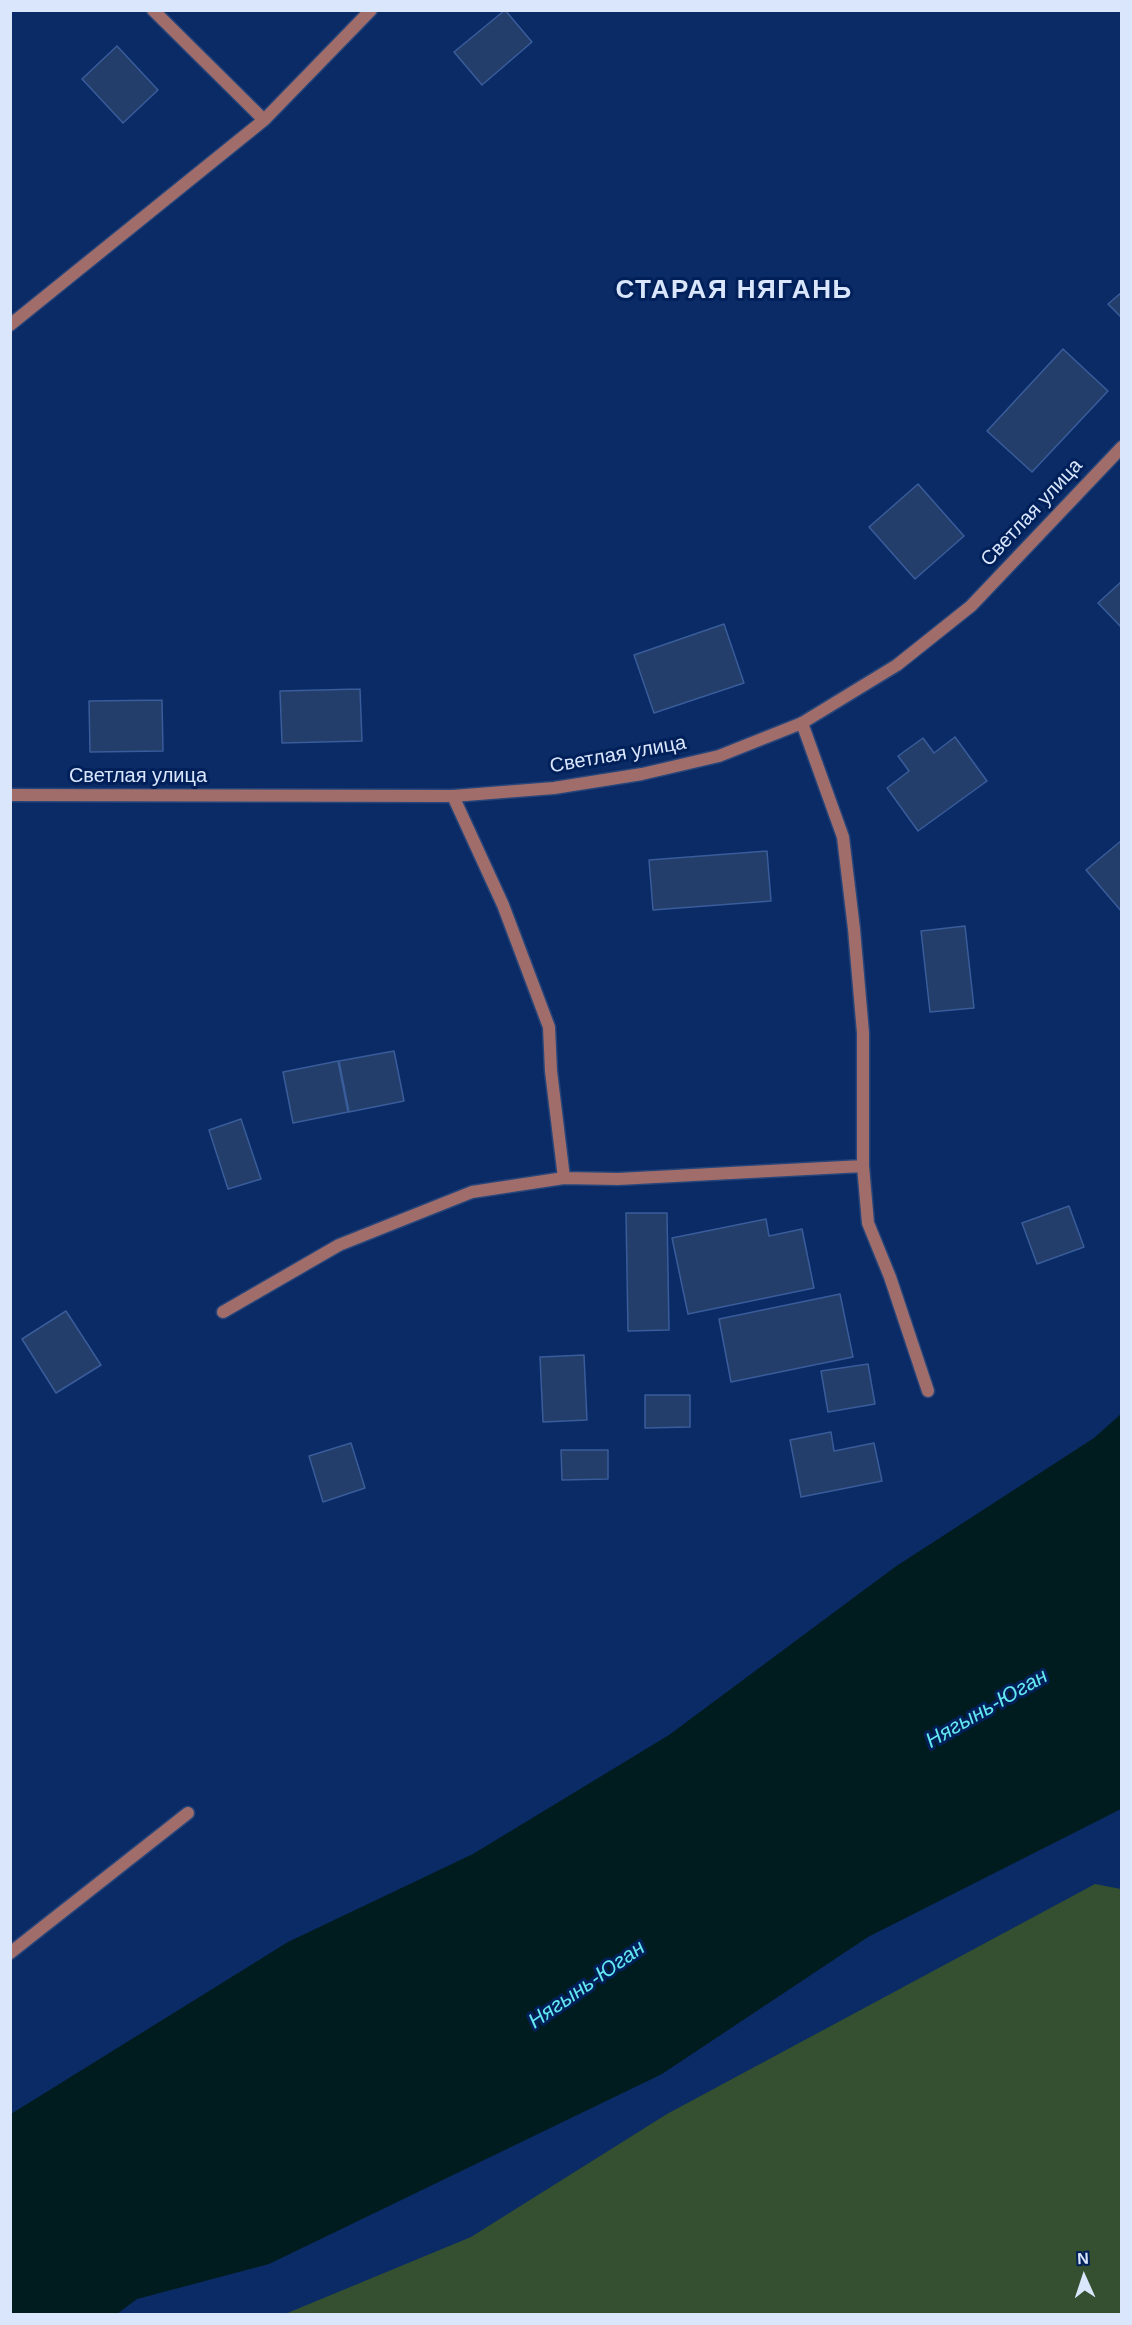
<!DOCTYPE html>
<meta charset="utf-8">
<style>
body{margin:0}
#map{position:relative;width:1132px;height:2325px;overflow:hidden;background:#0a2b65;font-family:Helvetica,sans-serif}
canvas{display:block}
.frame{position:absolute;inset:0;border:12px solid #d9e6fc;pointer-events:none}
.north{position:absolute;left:1054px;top:2247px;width:60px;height:60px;-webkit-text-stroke:4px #012059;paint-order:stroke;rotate:357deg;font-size:16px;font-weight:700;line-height:24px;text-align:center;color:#d9e6fc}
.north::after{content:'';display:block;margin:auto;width:21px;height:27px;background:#d9e6fc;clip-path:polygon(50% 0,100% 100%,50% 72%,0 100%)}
</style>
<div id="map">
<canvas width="1132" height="2325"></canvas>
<div class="frame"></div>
<div class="north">N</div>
</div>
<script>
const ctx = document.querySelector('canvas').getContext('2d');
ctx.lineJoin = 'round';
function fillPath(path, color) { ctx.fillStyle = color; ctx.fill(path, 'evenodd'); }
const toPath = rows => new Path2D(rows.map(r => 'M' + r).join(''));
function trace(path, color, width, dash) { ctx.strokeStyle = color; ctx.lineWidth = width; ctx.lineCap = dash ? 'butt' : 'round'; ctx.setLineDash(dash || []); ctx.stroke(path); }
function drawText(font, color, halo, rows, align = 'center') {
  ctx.font = font + ' Helvetica,sans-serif'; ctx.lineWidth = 6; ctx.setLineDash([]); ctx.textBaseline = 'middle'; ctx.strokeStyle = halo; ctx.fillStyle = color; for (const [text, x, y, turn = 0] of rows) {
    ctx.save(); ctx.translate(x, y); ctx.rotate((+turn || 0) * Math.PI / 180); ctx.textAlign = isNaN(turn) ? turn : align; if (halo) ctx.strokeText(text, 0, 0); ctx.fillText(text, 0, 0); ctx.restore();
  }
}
const green = toPath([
 [1095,1884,1121,1889,1121,2314,285,2314,471,2237,667,2114]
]);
const water = toPath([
 [1121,1414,1121,1809,868,1937,662,2074,269,2264,137,2299,117,2314,11,2314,11,2114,288,1942,473,1854,669,1735,895,1567,1094,1438]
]);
const building = toPath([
 [505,10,532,42,482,85,454,52,505,10],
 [117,46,158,90,123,123,82,79,117,46],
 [1122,292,1122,318,1108,304,1122,292],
 [1063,349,1108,391,1032,472,987,431,1063,349],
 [918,484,964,536,915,579,869,527,918,484],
 [1122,581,1122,628,1098,603,1122,581],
 [724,624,744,683,654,713,634,655,724,624],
 [360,689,362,741,282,743,280,691,360,689],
 [162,700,163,751,90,752,89,701,162,700],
 [955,737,987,781,918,831,887,788,909,771,898,756,923,738,934,753,955,737],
 [1122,840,1122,912,1086,870,1122,840],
 [767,851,771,901,653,910,649,860,767,851],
 [965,926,974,1008,930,1012,921,931,965,926],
 [394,1051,404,1101,349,1112,339,1061,394,1051],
 [338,1061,348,1112,293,1123,283,1072,338,1061],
 [241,1119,261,1179,228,1189,209,1130,241,1119],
 [1069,1206,1084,1247,1037,1264,1022,1223,1069,1206],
 [626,1213,667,1213,669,1330,628,1331,626,1213],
 [766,1219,769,1236,802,1229,814,1288,688,1314,672,1238,766,1219],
 [840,1294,853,1357,731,1382,719,1319,840,1294],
 [66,1311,101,1365,56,1393,22,1339,66,1311],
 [584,1355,587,1420,543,1422,540,1357,584,1355],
 [868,1364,875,1404,828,1412,821,1371,868,1364],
 [645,1395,690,1395,690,1427,645,1428,645,1395],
 [831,1432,834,1451,874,1443,882,1481,801,1497,790,1440,831,1432],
 [351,1443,365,1488,323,1502,309,1456,351,1443],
 [561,1450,608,1450,608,1479,562,1480,561,1450]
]);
const service = toPath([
 [153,10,264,120],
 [10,325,264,120,371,10],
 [802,723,843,837,854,929,863,1033,863,1166,868,1223,890,1277,928,1391],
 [453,796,503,905,549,1027,551,1071,564,1178],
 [223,1312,339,1245,472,1192,564,1178,618,1179,863,1166]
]);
const minor = toPath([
 [10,1953,188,1813]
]);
const tertiary = toPath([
 [10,795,453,796,554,788,642,774,719,756,802,723,897,665,971,606,1122,447]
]);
const streetNames = [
 ["Светлая улица",1032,513,-47],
 ["Светлая улица",618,755,-10],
 ["Светлая улица",138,776]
];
const waterNames = [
 ["Нягынь-Юган",987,1709,-30],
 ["Нягынь-Юган",587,1985,-35]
];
const districtNames = [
 ["СТАРАЯ НЯГАНЬ",734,291]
];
fillPath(green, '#345030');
fillPath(water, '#011c1e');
fillPath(building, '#243e6b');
trace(building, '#395c9b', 1.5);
trace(service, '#27457a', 15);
trace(minor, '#27457a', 15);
trace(tertiary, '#27457a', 15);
trace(service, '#a06d6b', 12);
trace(minor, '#a06d6b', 12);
trace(tertiary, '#a06d6b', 12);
drawText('20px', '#d9e6fc', '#012059', streetNames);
drawText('italic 21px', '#64e8f0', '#012059', waterNames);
ctx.letterSpacing = '1.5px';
drawText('bold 26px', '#d9e6fc', '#012059', districtNames);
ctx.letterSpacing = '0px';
</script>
